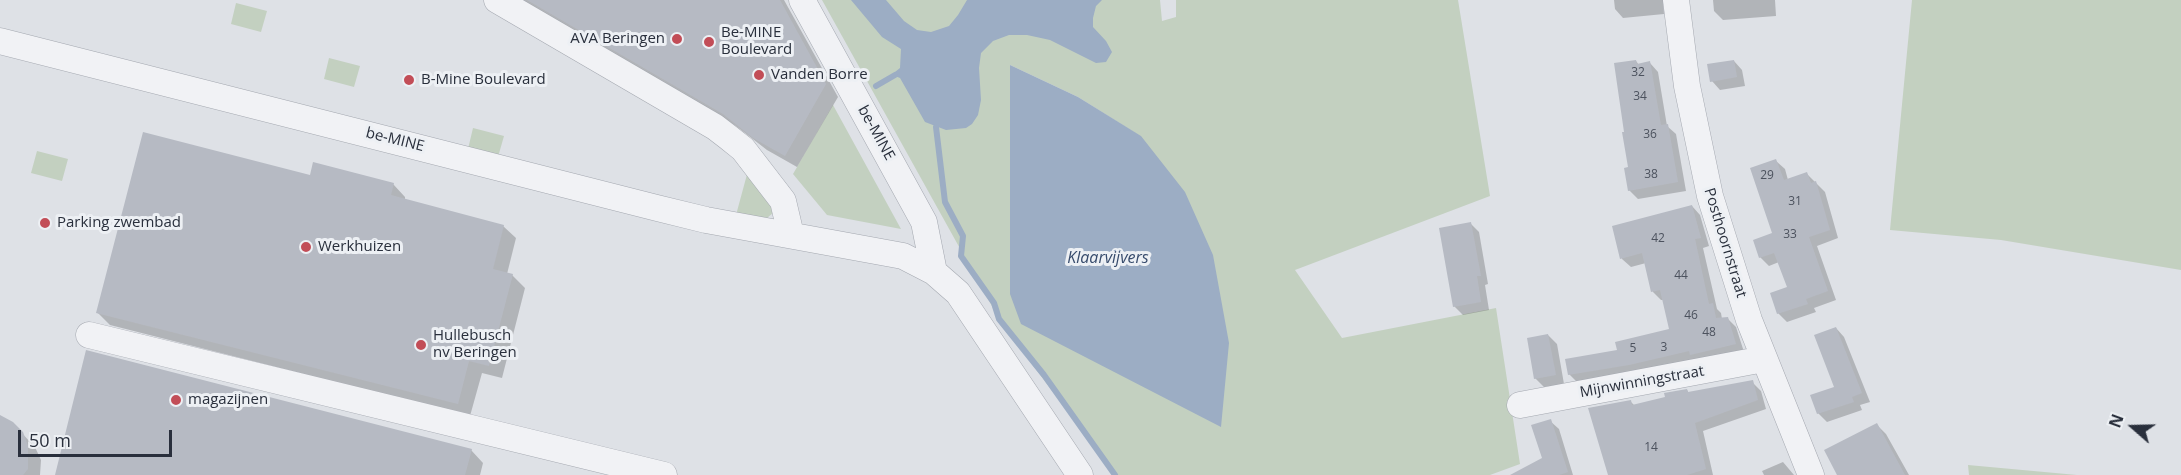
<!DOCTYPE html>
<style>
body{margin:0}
#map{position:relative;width:2181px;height:475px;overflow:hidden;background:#dee1e6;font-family:"Open Sans",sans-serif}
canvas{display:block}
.north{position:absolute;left:2103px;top:397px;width:60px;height:60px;-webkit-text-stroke:4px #edf0f4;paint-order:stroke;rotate:290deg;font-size:16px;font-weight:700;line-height:24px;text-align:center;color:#292f3c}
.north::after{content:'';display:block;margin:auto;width:21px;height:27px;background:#292f3c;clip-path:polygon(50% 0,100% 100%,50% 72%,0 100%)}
.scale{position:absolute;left:18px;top:430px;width:154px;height:27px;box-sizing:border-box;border:3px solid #292f3c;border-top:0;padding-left:8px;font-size:18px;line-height:21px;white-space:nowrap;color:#292f3c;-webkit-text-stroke:4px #edf0f4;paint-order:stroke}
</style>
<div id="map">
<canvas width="2181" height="475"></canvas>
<div class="north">N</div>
<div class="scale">50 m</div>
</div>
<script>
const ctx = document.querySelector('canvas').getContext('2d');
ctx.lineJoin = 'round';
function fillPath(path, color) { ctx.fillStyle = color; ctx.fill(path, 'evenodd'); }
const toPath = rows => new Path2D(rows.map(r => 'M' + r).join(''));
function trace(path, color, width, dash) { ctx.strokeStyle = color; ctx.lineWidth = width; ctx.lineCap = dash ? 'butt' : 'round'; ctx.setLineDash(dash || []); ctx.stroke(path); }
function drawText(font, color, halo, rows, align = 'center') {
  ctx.font = font + ' "Open Sans",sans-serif'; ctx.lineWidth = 6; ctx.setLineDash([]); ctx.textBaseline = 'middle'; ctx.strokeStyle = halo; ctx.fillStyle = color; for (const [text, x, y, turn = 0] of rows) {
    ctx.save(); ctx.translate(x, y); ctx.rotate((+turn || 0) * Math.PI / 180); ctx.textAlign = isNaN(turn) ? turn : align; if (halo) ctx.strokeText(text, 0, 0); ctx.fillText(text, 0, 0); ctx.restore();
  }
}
const green = toPath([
 [822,0,1160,0,1162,21,1176,17,1176,0,1458,0,1490,196,1295,270,1342,338,1496,308,1520,464,1490,475,1116,475,1003,326],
 [1010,65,1078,97,1140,136,1010,294],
 [1912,0,2181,0,2181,270,2001,240,1890,230],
 [236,3,267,11,261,32,231,24],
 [329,58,360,66,354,87,324,79],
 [833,105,901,229,827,215,793,174],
 [473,128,504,136,498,157,468,149],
 [37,151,68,159,62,181,31,173],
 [749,167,772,196,773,213,767,218,736,215],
 [1968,465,2077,475,1969,475]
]);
const water = toPath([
 [851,0,886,0,904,21,917,30,931,32,949,26,958,15,967,0,1102,0,1096,6,1093,18,1093,27,1106,41,1112,52,1106,62,1096,63,1050,40,1027,35,1009,35,993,41,981,53,979,68,981,100,978,115,972,124,966,128,946,130,925,122,900,78,895,76,895,72,900,68,901,49,882,37],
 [1010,65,1078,97,1141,136,1185,192,1213,255,1229,343,1221,427,1021,324,1010,294]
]);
const shadow = toPath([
 [521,0,784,0,838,97,797,167,767,150,736,126],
 [1614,0,1663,0,1664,14,1623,18,1615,9],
 [1713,0,1775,0,1776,16,1723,20,1714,11],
 [1636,61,1639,65,1650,63,1658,72,1667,126,1676,134,1686,191,1638,199,1629,190,1630,169,1626,133],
 [1734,61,1742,70,1745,86,1720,90,1712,81],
 [1776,161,1785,169,1788,180,1807,174,1825,192,1838,238,1817,246,1836,300,1814,308,1816,312,1787,322,1778,313,1789,288,1779,262,1769,266,1760,257,1774,234],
 [311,177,393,184,405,197,405,200,503,226,516,238,507,274,512,275,525,288,502,378,482,373,470,416,110,325,97,312],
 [1692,206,1700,215,1709,246,1703,248,1717,309,1721,313,1722,319,1727,318,1736,327,1744,352,1578,383,1569,374,1671,330,1664,300,1661,300,1653,292,1646,263,1631,267,1622,259,1613,227],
 [1471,224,1479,232,1488,284,1485,285,1489,310,1463,315,1454,306],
 [1836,328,1844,337,1870,402,1860,405,1862,410,1827,422,1818,413,1836,388],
 [1548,335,1557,344,1564,384,1544,387,1535,378],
 [1752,382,1761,391,1766,409,1703,431,1713,475,1610,475,1631,402,1635,406,1667,398,1687,390,1689,393],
 [0,417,12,423,35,447,41,460,40,475,0,475],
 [1550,421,1559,429,1573,475,1515,475,1543,459],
 [1877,425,1886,434,1909,475,1839,475],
 [471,450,483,463,480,475,56,475],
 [1783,462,1794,475,1764,475,1762,471]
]);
const stream = toPath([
 [876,86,895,75],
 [936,127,945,202,963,236,961,256,994,303,999,319,1044,375,1115,475]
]);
const building = toPath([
 [527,0,780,0,826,84,785,156,753,138,723,114],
 [1636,60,1637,64,1650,61,1661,125,1668,124,1678,182,1628,191,1624,168,1628,167,1622,132,1624,132,1614,63],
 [1734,60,1737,77,1710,82,1707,64],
 [143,132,310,175,313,162,394,183,391,195,504,225,493,269,513,274,489,366,469,361,458,404,96,313],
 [1776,159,1784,180,1807,172,1811,183,1816,181,1830,230,1809,237,1828,291,1806,299,1808,304,1777,314,1770,293,1787,287,1774,253,1759,258,1753,240,1772,233,1750,168],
 [1692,205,1701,238,1695,239,1709,304,1713,303,1716,318,1728,317,1736,344,1690,355,1689,351,1629,365,1568,375,1565,359,1617,350,1615,342,1669,329,1660,290,1651,292,1642,253,1620,259,1612,226],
 [1471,222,1481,276,1477,276,1481,302,1453,307,1439,228],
 [1836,327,1862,393,1852,397,1854,402,1817,414,1810,395,1834,387,1814,335],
 [1548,334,1556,375,1534,379,1527,338],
 [86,350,472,449,465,475,55,475],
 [1753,380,1758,400,1695,423,1706,469,1687,475,1608,475,1588,408,1631,400,1632,405,1665,397,1664,393,1687,389,1688,392],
 [0,415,13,422,23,432,28,446,28,469,23,475,0,475],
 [1551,419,1568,472,1559,475,1510,475,1542,458,1531,425],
 [1877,423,1905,475,1837,475,1824,450]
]);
const minor = toPath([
 [497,0,715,127,728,137,743,149,783,201,791,235],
 [802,0,924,222,934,272],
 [1676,0,1687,86,1710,196,1749,320,1811,475],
 [0,41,657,208,706,220,903,256,934,272,958,293,1080,475],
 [89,335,664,475],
 [1520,405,1764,359]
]);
const markers = [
 [677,39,6,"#c24d57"],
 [709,42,6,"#c24d57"],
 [759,75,6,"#c24d57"],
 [409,80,6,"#c24d57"],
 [45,223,6,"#c24d57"],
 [306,247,6,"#c24d57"],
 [421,345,6,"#c24d57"],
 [176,400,6,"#c24d57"]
];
const numberNames = [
 ["32",1638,73],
 ["34",1640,97],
 ["36",1650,135],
 ["38",1651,175],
 ["29",1767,176],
 ["31",1795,202],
 ["33",1790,235],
 ["42",1658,239],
 ["44",1681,276],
 ["46",1691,316],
 ["48",1709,333],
 ["3",1664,348],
 ["5",1633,349],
 ["14",1651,448]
];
const poiNames = [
 ["Be-MINE",721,33],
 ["Boulevard",721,50],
 ["AVA Beringen",665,39,"right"],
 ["Vanden Borre",771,75],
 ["B-Mine Boulevard",421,80],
 ["Parking zwembad",57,223],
 ["Werkhuizen",318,247],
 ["Hullebusch",433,336],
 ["nv Beringen",433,353],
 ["magazijnen",188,400]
];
const streetNames = [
 ["be-MINE",876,133,61],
 ["be-MINE",395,140,14],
 ["Posthoornstraat",1725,243,73],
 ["Mijnwinningstraat",1642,382,-10]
];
const waterNames = [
 ["Klaarvijvers",1108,258]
];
fillPath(green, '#c3d0c0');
fillPath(water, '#9cadc4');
fillPath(shadow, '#0003');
trace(stream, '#9cadc4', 6);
fillPath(building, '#b6bac3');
trace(minor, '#a4a8b0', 27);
trace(minor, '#f1f2f5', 26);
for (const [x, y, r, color] of markers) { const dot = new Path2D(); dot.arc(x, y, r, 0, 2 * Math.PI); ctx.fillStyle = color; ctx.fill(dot); trace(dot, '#edf0f4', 2); }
drawText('12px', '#4c525e', null, numberNames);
drawText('15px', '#292f3c', '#edf0f4', poiNames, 'left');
drawText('15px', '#292f3c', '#edf0f4', streetNames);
drawText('italic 16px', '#374b6c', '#edf0f4', waterNames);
</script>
